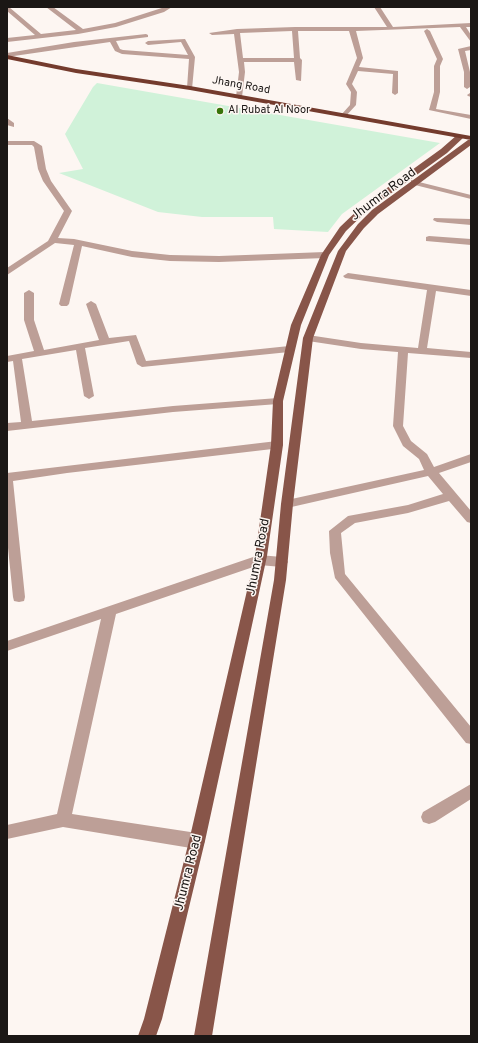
<!DOCTYPE html>
<style>
body{margin:0}
#map{position:relative;width:478px;height:1043px;overflow:hidden;background:#fdf6f2;font-family:Overpass,sans-serif}
canvas{display:block}
.frame{position:absolute;inset:0;border:8px solid #1b1715;pointer-events:none}
</style>
<div id="map">
<canvas width="478" height="1043"></canvas>
<div class="frame"></div>
</div>
<script>
const ctx = document.querySelector('canvas').getContext('2d');
ctx.lineJoin = 'round';
function fillPath(path, color) { ctx.fillStyle = color; ctx.fill(path, 'evenodd'); }
const toPath = rows => new Path2D(rows.map(r => 'M' + r).join(''));
function trace(path, color, width, dash) { ctx.strokeStyle = color; ctx.lineWidth = width; ctx.lineCap = dash ? 'butt' : 'round'; ctx.setLineDash(dash || []); ctx.stroke(path); }
function drawText(font, color, halo, rows, align = 'center') {
  ctx.font = font + ' Overpass,sans-serif'; ctx.lineWidth = 3; ctx.setLineDash([]); ctx.textBaseline = 'middle'; ctx.strokeStyle = halo; ctx.fillStyle = color; for (const [text, x, y, turn = 0] of rows) {
    ctx.save(); ctx.translate(x, y); ctx.rotate((+turn || 0) * Math.PI / 180); ctx.textAlign = isNaN(turn) ? turn : align; if (halo) ctx.strokeText(text, 0, 0); ctx.fillText(text, 0, 0); ctx.restore();
  }
}
const green = toPath([
 [97,83,440,143,342,214,328,232,274,229,273,217,202,217,158,212,59,173,83,169,65,134,93,87]
]);
const minor = toPath([
 [7,7,9,7,41,34,76,30,46,7,53,7,83,29,115,23,165,7,172,7,164,12,116,27,78,34,7,42,7,38,35,35,7,11,7,7],
 [374,7,380,7,393,27,471,23,471,27,466,27,471,35,471,42,460,27,356,31,363,58,359,67,398,71,398,93,395,95,392,93,393,74,358,71,352,84,357,92,356,105,345,117,341,115,350,105,351,92,346,84,357,58,349,31,298,31,300,58,302,60,301,81,296,80,294,62,244,62,245,72,242,97,239,99,236,97,239,72,234,34,212,35,209,33,237,29,295,27,387,27,374,7],
 [292,31,294,58,243,58,240,33,292,31],
 [427,29,430,31,443,59,440,66,440,92,436,109,471,115,471,119,429,110,434,92,434,66,437,59,424,31,427,29],
 [146,34,148,35,148,37,116,41,120,49,123,50,188,55,181,42,148,45,145,43,148,41,185,39,195,57,192,89,187,88,189,59,122,54,115,51,110,42,7,57,7,53,74,42,146,34],
 [471,46,471,50,465,51,470,72,470,87,467,89,464,87,464,72,458,49,471,46],
 [470,93,471,97,468,96,467,95,470,93],
 [7,118,14,123,14,127,7,125,7,118],
 [7,141,34,141,42,146,46,169,51,181,72,211,58,238,74,239,132,251,170,255,219,256,325,252,329,255,325,258,219,262,170,261,132,257,82,246,69,304,67,306,61,306,59,304,74,245,55,243,7,275,7,268,48,241,64,211,43,181,38,169,34,147,32,145,7,145,7,141],
 [411,180,471,195,471,199,411,184,411,180],
 [434,218,471,219,471,225,437,222,433,220,434,218],
 [429,236,471,239,471,245,426,241,426,237,429,236],
 [348,273,471,290,471,296,436,291,427,348,471,352,471,358,408,353,403,426,411,441,427,454,434,467,471,454,471,462,439,473,471,511,471,523,467,522,449,501,408,513,355,523,341,533,345,574,471,727,471,744,466,743,335,578,330,553,329,531,348,516,408,505,443,494,428,476,287,508,283,507,281,504,283,501,287,500,424,470,419,459,403,446,393,426,398,352,361,349,308,341,303,338,308,335,361,343,418,348,427,290,345,278,343,276,348,273],
 [29,290,34,293,34,320,44,350,99,340,86,304,91,301,96,304,109,338,136,335,146,361,289,346,294,349,289,352,142,367,137,364,129,341,85,348,94,396,89,399,84,396,76,350,22,359,32,421,173,406,278,398,283,401,278,404,173,412,7,431,7,423,21,422,13,361,7,362,7,356,34,351,24,320,24,293,29,290],
 [277,441,283,445,281,448,67,473,13,481,25,597,24,601,19,602,14,601,13,597,7,538,7,473,277,441],
 [259,555,282,557,286,559,288,562,286,565,282,567,259,565,116,614,72,814,197,833,203,836,205,841,203,846,197,849,63,827,7,839,7,825,57,814,101,619,7,651,7,641,259,555],
 [471,784,471,799,435,822,429,824,423,822,421,817,423,812,471,784]
]);
const major = toPath([
 [457,135,464,137,447,153,368,210,346,231,329,255,301,325,283,401,283,445,267,556,205,841,162,1019,156,1036,138,1036,144,1019,189,841,255,556,271,445,273,401,291,325,321,255,340,227,362,206,441,149,457,135],
 [468,140,471,140,471,145,378,214,364,228,346,251,313,338,293,504,286,580,212,1036,194,1036,274,580,281,504,303,338,338,251,358,224,372,210,468,140]
]);
const highway = toPath([
 [7,55,76,69,190,86,471,136,471,140,190,90,76,73,7,59,7,55]
]);
const markers = [
 [220,111,4,"#38740a"]
];
const farStreetnames = [
 ["Jhang Road",241,86,10]
];
const farPoinames = [
 ["Al Rubat Al Noor",228,111]
];
const streetNames = [
 ["Jhumra Road",384,195,-37],
 ["Jhumra Road",259,557,-79],
 ["Jhumra Road",189,873,-76]
];
fillPath(green, '#d0f2d9');
fillPath(minor, '#bd9f97');
fillPath(major, '#885549');
fillPath(highway, '#743b2d');
for (const [x, y, r, color] of markers) { const dot = new Path2D(); dot.arc(x, y, r, 0, 2 * Math.PI); ctx.fillStyle = color; ctx.fill(dot); trace(dot, '#fdf6f2', 1.5); }
drawText('11px', '#1b1715', '#fdf6f2', farStreetnames);
drawText('11px', '#1b1715', '#fdf6f2', farPoinames, 'left');
drawText('13px', '#1b1715', '#fdf6f2', streetNames);
</script>
